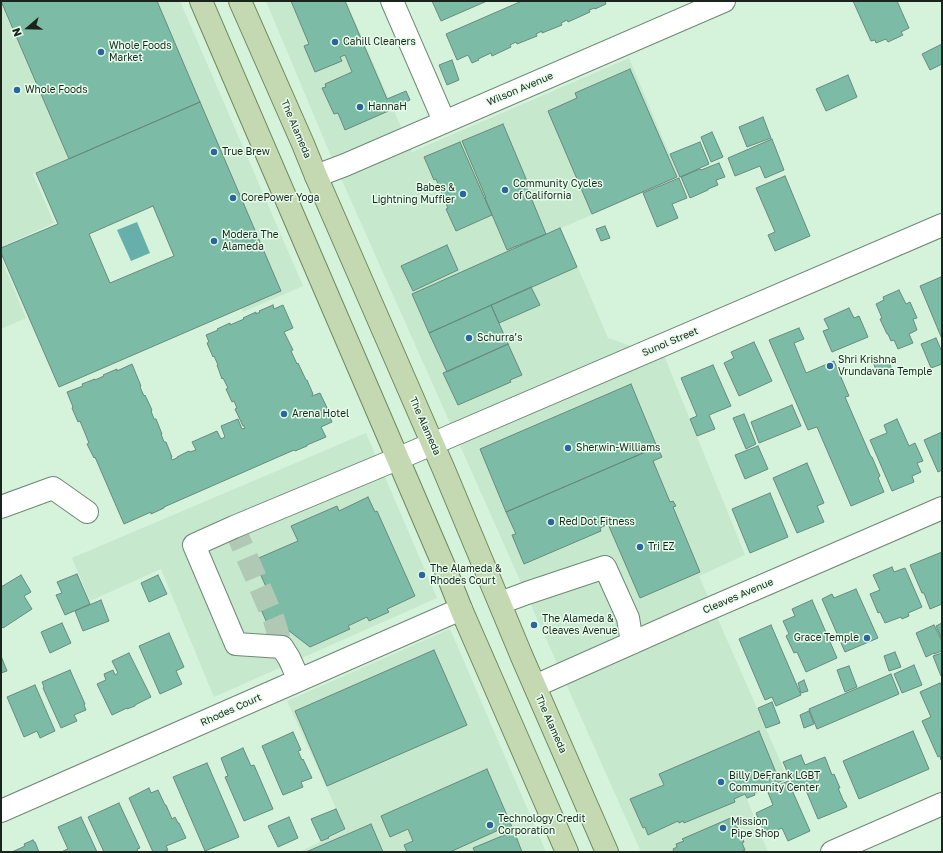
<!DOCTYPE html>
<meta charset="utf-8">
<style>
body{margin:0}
#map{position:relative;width:943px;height:853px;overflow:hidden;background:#d5f2db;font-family:"Golos Text",sans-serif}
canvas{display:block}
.frame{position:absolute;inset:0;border:2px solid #1a241c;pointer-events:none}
.north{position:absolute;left:8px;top:8px;width:40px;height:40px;-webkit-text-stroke:3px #e6fdeb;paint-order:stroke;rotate:250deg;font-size:11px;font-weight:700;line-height:16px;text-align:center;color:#1a241c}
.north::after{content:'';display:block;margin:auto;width:14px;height:18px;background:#1a241c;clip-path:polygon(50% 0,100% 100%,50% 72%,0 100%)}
</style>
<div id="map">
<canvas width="943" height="853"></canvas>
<div class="frame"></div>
<div class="north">N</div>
</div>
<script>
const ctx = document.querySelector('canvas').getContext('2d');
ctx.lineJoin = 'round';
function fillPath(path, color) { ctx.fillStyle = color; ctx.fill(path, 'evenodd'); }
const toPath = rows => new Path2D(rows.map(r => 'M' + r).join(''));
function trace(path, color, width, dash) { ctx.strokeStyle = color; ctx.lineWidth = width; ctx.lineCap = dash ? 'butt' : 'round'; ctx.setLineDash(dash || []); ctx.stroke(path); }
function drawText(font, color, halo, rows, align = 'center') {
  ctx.font = font + ' "Golos Text",sans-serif'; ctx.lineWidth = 3; ctx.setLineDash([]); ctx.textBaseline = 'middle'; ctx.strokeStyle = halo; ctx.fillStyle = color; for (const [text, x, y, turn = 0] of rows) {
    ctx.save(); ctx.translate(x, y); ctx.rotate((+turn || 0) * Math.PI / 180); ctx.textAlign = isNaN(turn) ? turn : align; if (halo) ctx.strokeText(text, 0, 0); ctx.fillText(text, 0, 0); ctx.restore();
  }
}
const built = toPath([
 [1,1,180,1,303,286,243,312,159,119,33,174,54,223,1,247],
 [266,1,346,1,412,152,629,58,679,177,561,228,608,338,665,358,745,555,699,576,788,779,747,799,768,852,641,852,328,149],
 [1,258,26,318,1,329],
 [366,433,437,598,214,697,161,569,90,601,72,558],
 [450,629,546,852,299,852,346,830,287,701]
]);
const water = toPath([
 [137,222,150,253,131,261,117,230]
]);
const building = toPath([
 [1,1,157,1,200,102,69,159,1,1],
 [291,1,345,1,387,99,406,91,410,100,393,108,393,109,345,130,338,113,334,114,322,88,326,87,325,84,352,72,345,55,340,57,342,61,315,72,304,46,309,44,291,1],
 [432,1,487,1,441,21,432,1],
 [522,1,605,1,606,4,595,9,595,8,589,10,590,12,568,22,567,20,561,23,562,25,542,33,542,31,536,34,537,36,517,44,516,42,510,45,511,47,492,56,491,53,478,59,479,60,472,63,468,55,457,60,446,34,522,1],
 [853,1,897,1,909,28,901,32,903,35,888,42,886,39,876,43,875,40,871,41,853,1],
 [942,44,942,64,930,70,922,54,942,44],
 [452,60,459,80,447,85,439,65,452,60],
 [630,69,677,177,592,214,548,111,577,98,575,93,630,69],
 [848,75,857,97,826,111,816,89,848,75],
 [200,102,281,291,59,387,1,253,1,248,58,224,36,173,200,102],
 [153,206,174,256,110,283,89,234,153,206],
 [763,117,771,138,747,147,739,127,763,117],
 [503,124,527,181,525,183,546,234,507,250,485,198,486,198,462,141,503,124],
 [712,132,723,157,711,162,701,137,712,132],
 [772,139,784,170,765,178,760,166,735,176,728,158,772,139],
 [460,142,492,215,456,231,446,209,448,208,436,179,434,180,424,157,460,142],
 [700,142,709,164,680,177,670,154,700,142],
 [719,163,725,177,716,180,718,185,708,189,708,190,690,198,681,177,700,169,701,170,719,163],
 [785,176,810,236,775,251,768,235,775,232,756,188,785,176],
 [679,178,687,198,672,204,678,218,657,227,643,193,679,178],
 [605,226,610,238,601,241,596,229,605,226],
 [560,228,577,267,429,333,412,294,560,228],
 [447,245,458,270,413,291,401,266,447,245],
 [941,277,942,279,942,339,920,286,941,277],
 [531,287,540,305,499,323,491,305,531,287],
 [899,290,906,304,910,302,917,318,913,319,917,330,909,334,913,343,898,349,894,340,891,341,888,334,887,334,880,319,882,318,876,304,884,300,883,297,899,290],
 [273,305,274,309,283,305,293,328,284,332,293,350,291,351,297,364,298,363,306,380,307,380,313,394,312,395,312,396,320,393,330,414,329,415,332,422,321,427,326,437,307,445,307,446,295,451,294,450,164,507,164,508,151,514,151,512,124,524,95,457,94,458,87,444,89,443,80,421,78,422,72,408,73,407,67,392,83,386,82,384,95,379,95,380,104,376,103,375,117,369,117,371,132,364,141,386,140,387,144,396,145,395,152,410,151,411,154,419,156,419,162,434,161,434,164,442,166,442,172,457,171,458,172,460,177,458,177,457,189,451,190,452,196,450,192,442,217,431,221,439,225,437,221,426,238,419,242,429,245,428,244,426,243,426,235,409,237,408,234,401,232,402,226,389,228,388,223,378,222,379,217,365,218,365,214,356,213,357,207,343,209,342,206,335,218,330,217,329,230,323,230,325,244,319,243,318,256,312,256,314,260,312,259,311,273,305],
 [491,305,508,344,447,372,429,333,491,305],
 [849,308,854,318,859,316,868,337,832,352,823,331,829,329,824,319,849,308],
 [799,328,804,339,794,343,806,373,834,361,849,396,845,397,871,457,872,457,880,476,878,478,884,492,851,506,817,427,808,430,769,340,799,328],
 [936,338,942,352,942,364,931,368,921,344,936,338],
 [754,342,772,381,739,396,724,363,734,358,731,352,754,342],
 [508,344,522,375,510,380,511,382,458,405,443,373,508,344],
 [887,357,892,370,878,375,873,362,887,357],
 [713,365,731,406,709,415,715,429,697,436,690,419,697,416,681,378,713,365],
 [631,384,657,447,506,512,480,449,631,384],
 [792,405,801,426,759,443,751,422,792,405],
 [744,414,756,444,746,449,733,418,744,414],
 [897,419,909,446,915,443,923,461,917,463,921,472,912,476,914,482,892,491,870,440,887,433,884,425,897,419],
 [942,432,942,470,938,472,924,440,942,432],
 [758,446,768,469,745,479,735,455,758,446],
 [657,447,662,457,653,461,670,502,673,501,676,506,673,507,700,572,640,598,608,524,600,528,601,531,524,564,512,535,516,534,506,512,657,447],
 [807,463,824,503,817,506,824,522,797,533,773,478,807,463],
 [770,493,788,537,750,553,732,509,770,493],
 [368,497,375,512,377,511,415,596,387,609,389,612,369,621,367,617,348,626,350,629,310,647,284,627,279,617,267,623,259,605,272,600,254,560,298,541,291,526,337,506,339,511,368,497],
 [942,552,942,604,930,609,924,593,922,593,910,565,942,552],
 [892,567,894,572,905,568,922,607,908,613,909,616,902,619,901,617,885,623,880,612,878,613,870,594,880,590,873,575,892,567],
 [77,574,90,604,65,615,56,595,62,593,57,582,77,574],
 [21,575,31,592,24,596,32,609,3,628,1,626,1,587,21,575],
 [158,575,167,594,149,602,141,583,158,575],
 [856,589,878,638,845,652,822,599,832,594,834,598,856,589],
 [101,600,109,621,83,631,75,611,101,600],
 [812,600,837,658,806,672,797,652,794,653,786,636,789,634,783,621,795,616,792,609,812,600],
 [62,623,71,643,50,653,41,632,62,623],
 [942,623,942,639,936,626,942,623],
 [771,625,801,695,776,706,772,697,765,700,739,639,771,625],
 [934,625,942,641,942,651,934,654,934,653,926,657,916,633,934,625],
 [169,633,184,667,176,671,182,684,160,694,139,646,169,633],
 [434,650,467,725,327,786,295,711,434,650],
 [895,652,901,667,889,671,884,656,895,652],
 [129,653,151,697,135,705,135,706,127,709,127,708,112,715,97,684,106,680,104,674,113,670,115,675,118,673,112,661,129,653],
 [942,653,942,675,941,676,933,656,942,653],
 [1,656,7,671,1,673,1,656],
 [914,665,922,685,902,693,894,674,914,665],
 [849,666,857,687,845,692,837,670,849,666],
 [70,670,85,704,84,705,86,710,74,715,77,721,61,728,43,688,44,687,42,682,70,670],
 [891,674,899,694,817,729,809,709,891,674],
 [804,680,808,691,801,693,798,683,804,680],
 [940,683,942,686,941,760,940,756,938,757,922,721,931,717,920,692,940,683],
 [35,685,55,731,40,738,37,731,24,737,7,697,35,685],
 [772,702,780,723,766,728,758,708,772,702],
 [809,711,814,724,804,728,800,715,809,711],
 [759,731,777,775,783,772,786,779,754,793,755,795,747,798,745,794,734,799,735,802,684,823,683,821,679,823,678,821,648,835,645,827,643,828,630,799,664,785,659,774,759,731],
 [913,731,929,769,859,799,843,761,913,731],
 [293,732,301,750,298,751,302,760,303,759,312,778,301,782,303,787,283,795,262,746,293,732],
 [243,748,251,766,254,765,273,809,244,821,225,777,228,776,221,758,243,748],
 [801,755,805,765,825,757,832,775,834,774,840,788,838,788,844,802,845,802,847,807,818,819,805,788,796,791,783,762,801,755],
 [207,763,239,837,205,851,173,777,207,763],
 [487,769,512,827,504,830,503,828,450,852,407,852,404,845,413,841,408,829,390,837,381,816,487,769],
 [788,781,810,831,788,841,782,828,765,835,756,813,773,805,767,790,788,781],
 [149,788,151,793,158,790,165,805,166,805,172,819,175,817,178,823,179,823,186,838,166,846,168,850,163,852,153,852,129,798,149,788],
 [119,803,140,848,137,849,138,852,104,852,88,817,119,803],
 [336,809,345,829,328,837,329,838,321,841,311,819,336,809],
 [81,817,97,852,98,852,64,852,63,851,68,849,58,827,81,817],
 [289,817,298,838,278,847,268,826,289,817],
 [733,817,744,842,742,843,745,850,741,852,674,852,673,849,677,847,676,844,684,841,682,839,733,817],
 [371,824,383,852,306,852,371,824],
 [514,831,522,852,475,852,473,848,514,831],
 [33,840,34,842,35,842,39,852,12,852,25,846,24,844,33,840]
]);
const minorTunnel = toPath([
 [234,527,274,620,282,647]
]);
const minor = toPath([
 [392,1,444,121],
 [316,176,345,165,724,1],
 [1,507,53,488,87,512],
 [500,603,527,593,605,567,628,618,632,643],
 [299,680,289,658,282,647,236,644,194,545,234,527,397,459,942,225],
 [535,686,688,618,942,508],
 [1,811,461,609],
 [832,852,942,804]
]);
const major = toPath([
 [201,1,444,566,461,609,567,852],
 [240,1,303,144,316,176,444,470,522,657,607,852]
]);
const markers = [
 [335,42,4,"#2a669d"],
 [101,52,4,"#2a669d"],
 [17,90,4,"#2a669d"],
 [360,107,4,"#2a669d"],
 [214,152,4,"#2a669d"],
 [505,190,4,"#2a669d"],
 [463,194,4,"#2a669d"],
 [233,198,4,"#2a669d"],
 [214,241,4,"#2a669d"],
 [469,338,4,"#2a669d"],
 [830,366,4,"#2a669d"],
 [284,414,4,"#2a669d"],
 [568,448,4,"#2a669d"],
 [551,522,4,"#2a669d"],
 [640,547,4,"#2a669d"],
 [422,575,4,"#2a669d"],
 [534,625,4,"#2a669d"],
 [867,638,4,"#2a669d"],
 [721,782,4,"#2a669d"],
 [490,825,4,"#2a669d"],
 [723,828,4,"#2a669d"]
];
const poiNames = [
 ["Cahill Cleaners",343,42],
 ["Whole Foods",109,46],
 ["Market",109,58],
 ["Whole Foods",25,90],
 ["HannaH",368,107],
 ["True Brew",222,152],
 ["Community Cycles",513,184],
 ["of California",513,196],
 ["Babes &",455,188,"right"],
 ["Lightning Muffler",455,200,"right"],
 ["CorePower Yoga",241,198],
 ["Modera The",222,235],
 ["Alameda",222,247],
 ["Schurra’s",477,338],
 ["Shri Krishna",838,360],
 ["Vrundavana Temple",838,372],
 ["Arena Hotel",292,414],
 ["Sherwin-Williams",576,448],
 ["Red Dot Fitness",559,522],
 ["Tri EZ",648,547],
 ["The Alameda &",430,569],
 ["Rhodes Court",430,581],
 ["The Alameda &",542,619],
 ["Cleaves Avenue",542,631],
 ["Grace Temple",859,638,"right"],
 ["Billy DeFrank LGBT",729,776],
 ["Community Center",729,788],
 ["Technology Credit",498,819],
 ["Corporation",498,831],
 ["Mission",731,822],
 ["Pipe Shop",731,834]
];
const streetNames = [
 ["Wilson Avenue",520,89,-23],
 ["The Alameda",296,129,67],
 ["Sunol Street",670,342,-23],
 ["The Alameda",425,426,66],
 ["Cleaves Avenue",738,596,-23],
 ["Rhodes Court",231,710,-24],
 ["The Alameda",551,724,66]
];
fillPath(built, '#c6e8cc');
fillPath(water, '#67afaa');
fillPath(building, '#7cbca6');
trace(building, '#688a7e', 1);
trace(minorTunnel, '#b0c9b5', 22, [22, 11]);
trace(minor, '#6e8874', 24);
trace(major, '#6e895b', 24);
trace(minor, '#fff', 22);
trace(major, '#c4d9b1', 22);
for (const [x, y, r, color] of markers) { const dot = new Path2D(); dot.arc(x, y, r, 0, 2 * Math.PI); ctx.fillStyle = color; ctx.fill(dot); trace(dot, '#e6fdeb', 1.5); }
drawText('10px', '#1a241c', '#e6fdeb', poiNames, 'left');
drawText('10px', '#1a241c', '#e6fdeb', streetNames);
</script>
